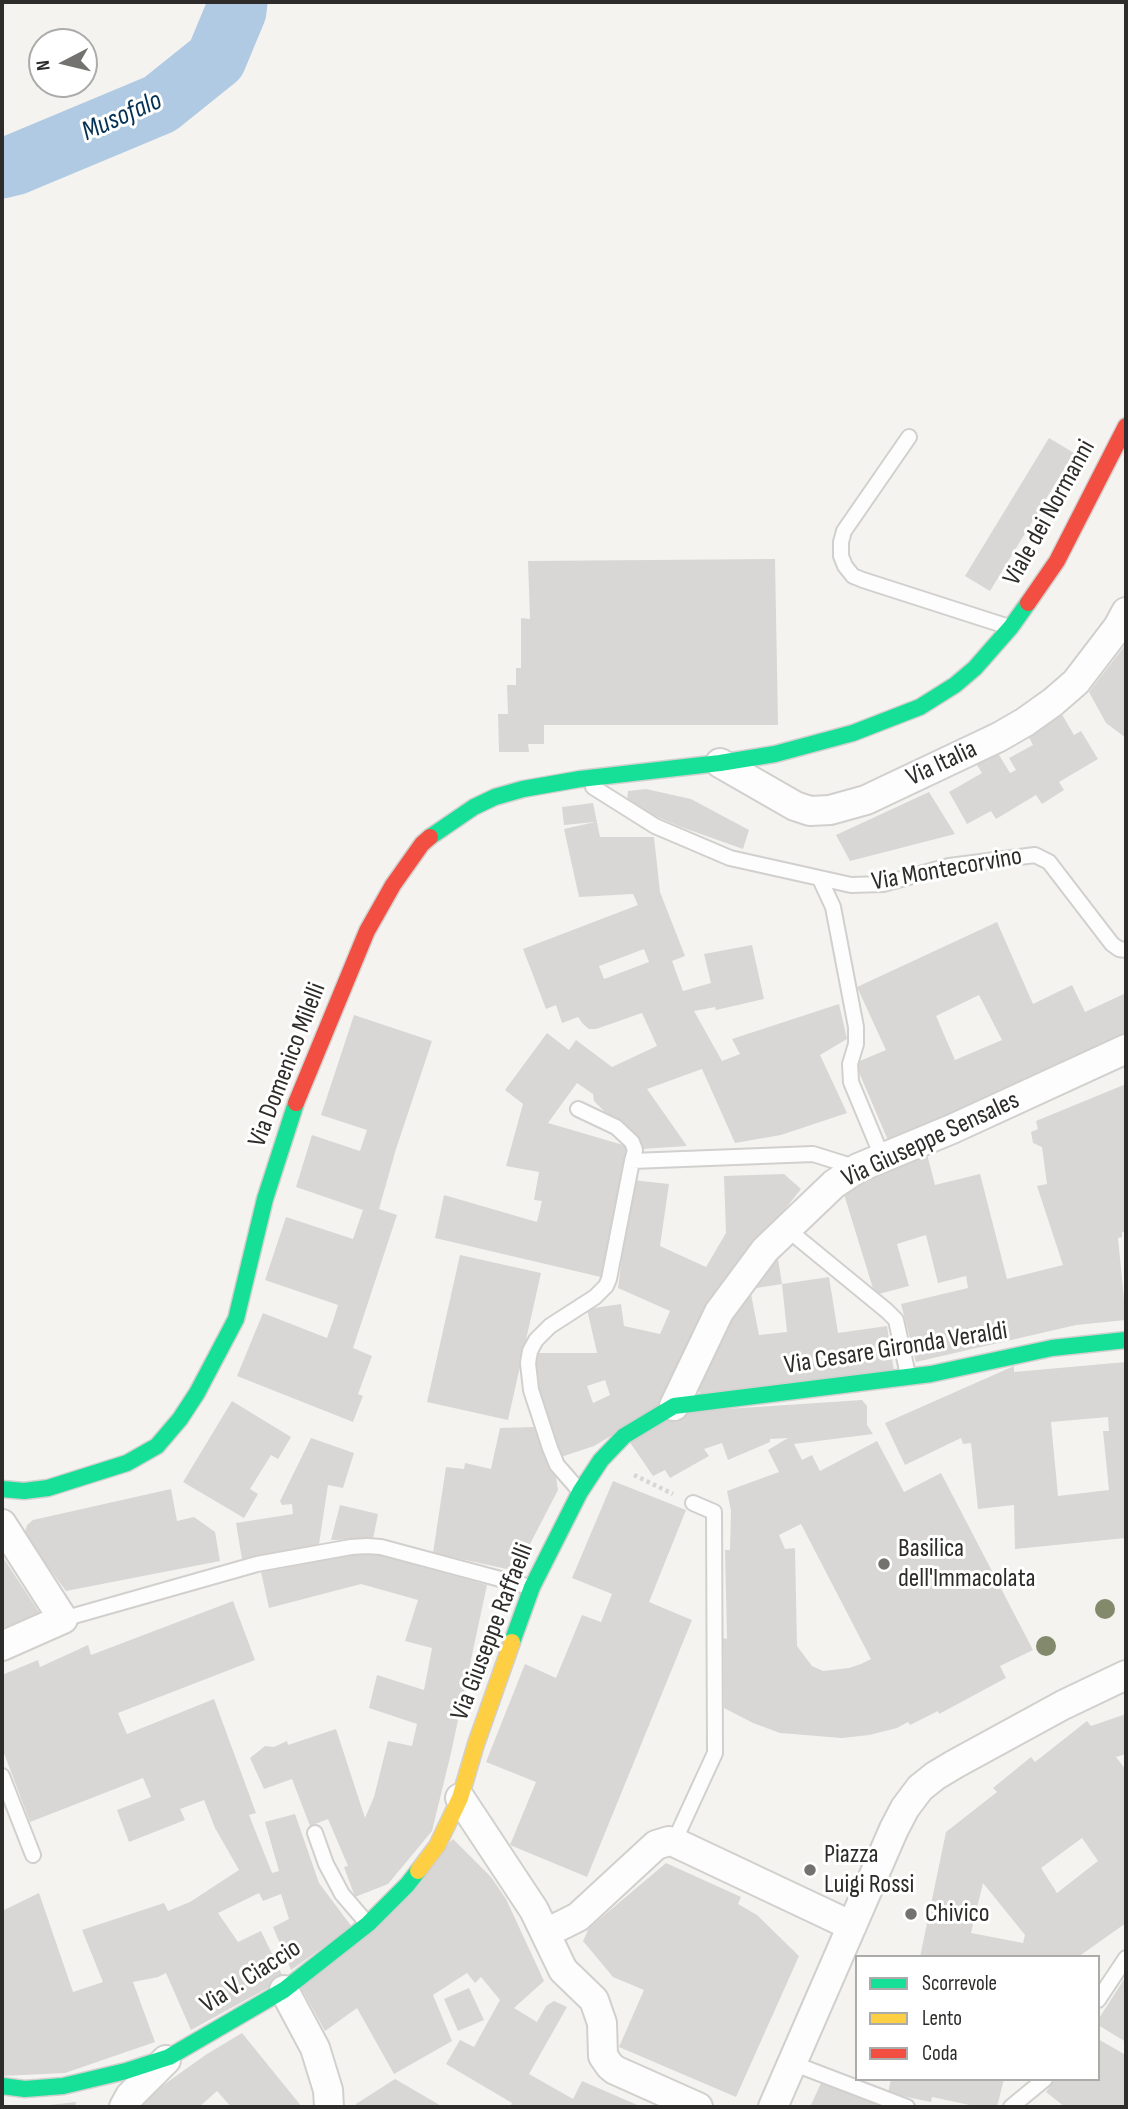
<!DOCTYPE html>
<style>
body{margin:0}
#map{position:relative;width:1128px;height:2109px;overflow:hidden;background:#f4f3f0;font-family:"Sofia Sans Condensed",sans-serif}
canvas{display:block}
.frame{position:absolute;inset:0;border:4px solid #2d2c2a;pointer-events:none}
.legend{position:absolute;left:855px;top:1955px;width:245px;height:126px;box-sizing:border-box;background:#fff;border:2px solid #ababaa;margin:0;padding:9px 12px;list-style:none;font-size:21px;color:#2d2c2a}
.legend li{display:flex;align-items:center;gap:14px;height:35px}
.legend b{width:35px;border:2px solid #ababaa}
.north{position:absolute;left:28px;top:28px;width:70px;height:70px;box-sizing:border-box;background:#fff;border:2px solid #ababaa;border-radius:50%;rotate:263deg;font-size:19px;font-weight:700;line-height:28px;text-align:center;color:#2d2c2a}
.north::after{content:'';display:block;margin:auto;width:24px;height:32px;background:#73726f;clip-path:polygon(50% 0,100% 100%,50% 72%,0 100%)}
</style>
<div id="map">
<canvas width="1128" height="2109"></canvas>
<div class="frame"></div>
<ul class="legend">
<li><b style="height:9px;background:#16e098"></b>Scorrevole</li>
<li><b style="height:9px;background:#ffcf43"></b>Lento</li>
<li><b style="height:9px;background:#f24e42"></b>Coda</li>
</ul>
<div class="north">N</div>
</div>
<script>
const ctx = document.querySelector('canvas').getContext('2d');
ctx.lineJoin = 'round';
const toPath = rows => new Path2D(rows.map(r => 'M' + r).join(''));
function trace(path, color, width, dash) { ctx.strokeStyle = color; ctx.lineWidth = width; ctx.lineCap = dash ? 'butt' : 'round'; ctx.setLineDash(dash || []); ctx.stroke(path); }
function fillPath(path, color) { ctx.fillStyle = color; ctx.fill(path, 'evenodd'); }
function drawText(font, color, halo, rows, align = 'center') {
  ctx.font = font + ' "Sofia Sans Condensed",sans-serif'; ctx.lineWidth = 6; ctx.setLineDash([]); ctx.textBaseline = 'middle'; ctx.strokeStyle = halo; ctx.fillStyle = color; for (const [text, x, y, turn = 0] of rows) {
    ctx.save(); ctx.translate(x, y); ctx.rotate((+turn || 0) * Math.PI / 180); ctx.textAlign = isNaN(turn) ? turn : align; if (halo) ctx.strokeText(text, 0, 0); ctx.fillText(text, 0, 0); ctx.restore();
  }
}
const river = toPath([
 [2,168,14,165,160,104,216,59,236,11,237,2]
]);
const building = toPath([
 [1049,438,1074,453,990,591,965,576],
 [775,559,778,725,544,725,544,744,528,744,529,752,499,752,498,714,508,714,507,685,516,685,516,668,521,668,521,618,530,619,528,561],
 [1126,644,1126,738,1106,723,1089,692],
 [1060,711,1074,735,1081,731,1098,759,1059,782,1064,790,1042,804,1036,795,996,819,991,811,967,824,949,792,982,773,975,762,996,750,1010,773,1016,770,1009,758,1033,745,1026,732],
 [646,789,691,799,749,830,743,849,681,827,639,809,627,801,628,791],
 [929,792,955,834,850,861,836,835],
 [593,803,600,837,654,837,660,892,685,956,672,961,683,991,711,983,704,954,752,945,764,999,716,1010,715,1007,694,1011,722,1061,740,1054,732,1039,839,1004,847,1039,820,1055,847,1113,781,1135,735,1143,702,1069,647,1089,687,1146,642,1149,594,1101,593,1094,577,1083,548,1123,630,1147,605,1278,435,1238,444,1195,537,1222,542,1201,534,1200,539,1172,506,1166,523,1104,505,1090,547,1033,569,1050,576,1040,612,1067,657,1046,642,1013,596,1029,589,1029,583,1024,578,1017,562,1023,556,1005,546,1009,523,949,638,905,633,894,579,897,564,829,595,822,564,825,562,807],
 [644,949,649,962,604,979,599,966],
 [997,922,1033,1004,1072,985,1085,1012,1126,993,1126,1042,890,1145,855,1063,886,1050,857,987],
 [979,995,1002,1040,955,1060,936,1016],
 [354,1015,432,1041,396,1149,379,1209,397,1215,353,1348,372,1356,358,1394,363,1396,353,1422,237,1376,263,1313,327,1338,333,1321,338,1305,265,1280,286,1217,353,1239,363,1210,296,1187,312,1135,360,1151,367,1130,321,1115],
 [1126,1084,1126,1232,1122,1232,1122,1237,1118,1238,1126,1320,1076,1325,916,1362,901,1304,968,1288,966,1276,938,1283,926,1235,897,1244,909,1286,875,1295,843,1191,926,1150,935,1185,980,1174,1007,1279,1063,1265,1037,1186,1047,1184,1042,1147,1033,1143,1031,1132,1038,1129,1036,1121],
 [784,1174,801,1189,767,1232,673,1399,594,1446,558,1458,535,1390,533,1353,597,1353,587,1309,621,1304,624,1326,660,1334,670,1311,618,1288,632,1180,669,1184,660,1246,706,1267,726,1233,724,1176],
 [605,1380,610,1395,593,1403,587,1386],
 [777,1253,782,1284,750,1289,759,1335,787,1332,782,1284,829,1277,838,1333,887,1326,894,1371,701,1396,693,1376,719,1321],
 [460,1255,541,1273,508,1420,427,1402],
 [1126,1362,1126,1538,1015,1549,1014,1505,978,1509,971,1443,963,1444,961,1438,905,1465,885,1423,1014,1366,1014,1372],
 [1108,1417,1109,1431,1103,1431,1109,1490,1058,1496,1051,1422],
 [862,1400,867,1406,867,1425,873,1434,794,1444,802,1460,812,1455,820,1471,877,1441,904,1492,941,1473,1033,1650,1000,1666,1006,1678,939,1714,938,1711,910,1725,908,1722,897,1728,869,1735,842,1738,780,1733,753,1723,724,1708,723,1638,727,1639,725,1550,730,1550,731,1511,727,1491,779,1472,768,1450,788,1438,770,1439,770,1442,728,1460,722,1443,704,1449,709,1456,670,1478,665,1470,653,1476,629,1441,681,1412],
 [801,1524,871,1659,861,1664,849,1668,823,1671,812,1666,797,1646,795,1548,785,1549,779,1535],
 [232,1401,291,1437,278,1459,271,1455,250,1489,258,1494,244,1518,183,1482],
 [534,1427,555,1470,558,1490,516,1571,433,1553,446,1467,464,1469,465,1463,491,1469,500,1428],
 [311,1438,354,1453,343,1488,328,1485,319,1544,242,1559,236,1523,293,1514,292,1504,282,1505,280,1501],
 [613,1481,686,1510,649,1602,692,1620,587,1877,510,1845,536,1782,486,1762,525,1664,556,1678,582,1615,601,1622,612,1594,572,1578],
 [171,1489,177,1521,194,1517,215,1532,220,1561,66,1591,27,1539,25,1532,27,1525,33,1520],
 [340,1505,378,1514,373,1539,331,1540],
 [368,1552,487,1585,451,1753,432,1831,388,1884,355,1897,344,1867,348,1866,328,1819,310,1826,292,1779,264,1789,250,1758,265,1746,274,1747,287,1741,288,1745,336,1729,365,1818,374,1797,388,1741,412,1746,417,1724,369,1708,377,1675,424,1690,432,1648,405,1641,418,1600,361,1584,269,1608,261,1572],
 [2,1556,41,1615,2,1633],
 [233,1601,255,1660,118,1713,127,1734,214,1699,256,1813,249,1815,272,1873,279,1871,265,1822,295,1814,319,1883,352,1927,291,1970,273,1927,289,1919,281,1894,263,1901,259,1893,218,1913,238,1942,261,1931,284,1979,191,2030,166,1973,158,1977,133,1982,155,2042,65,2073,2,2076,2,1911,39,1893,73,1992,103,1982,82,1930,164,1903,168,1911,190,1902,239,1870,215,1828,204,1800,180,1809,185,1820,129,1842,117,1810,151,1797,143,1778,30,1822,2,1748,2,1675,38,1660,40,1667,88,1645,91,1655],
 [1126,1714,1126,1754,1116,1757,1126,1770,1126,1923,1078,1957,920,1957,946,1832,997,1792,993,1788,1031,1757,1035,1762,1087,1721,1091,1726],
 [1082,1838,1098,1861,1057,1893,1041,1868],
 [983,1883,1025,1935,1023,1943,971,1933],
 [453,1839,491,1877,506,1899,544,1981,514,2008,537,2022,546,2006,554,2001,567,2007,529,2074,573,2099,582,2081,642,2107,510,2107,512,2103,446,2064,460,2040,474,2047,500,2000,481,1977,475,1983,467,1973,433,1995,452,2041,394,2074,357,2008,325,2031,301,1988],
 [666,1863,741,1897,738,1904,757,1915,799,1956,736,2097,619,2047,644,1990,613,1977,583,1941,589,1928],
 [1126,1976,1126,2042,1098,2025,1098,2020],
 [469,1988,484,2020,458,2031,444,1999],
 [242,2033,302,2107,231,2107,217,2091,199,2107,135,2107,138,2103,207,2054],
 [1098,2039,1124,2054,1126,2049,1126,2107,1065,2107,1046,2092,1055,2079,1098,2079],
 [395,2079,443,2107,354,2107,356,2104],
 [891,2079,1004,2079,997,2107,979,2107,932,2097,931,2102,888,2093],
 [822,2081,885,2107,810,2107],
 [76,2102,75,2107,32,2107]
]);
const path = toPath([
 [634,1475,673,1494]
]);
const lane = toPath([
 [909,437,844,531,841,542,841,556,845,566,853,576,863,580,1006,626],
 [593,787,655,826,730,858,851,885,883,884,949,866,1035,855,1049,862,1112,944,1119,949,1126,950],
 [820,879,833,907,856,1027,856,1044,850,1064,851,1082,883,1159],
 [578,1109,616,1127,632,1142,635,1150,632,1161,813,1154,858,1168],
 [787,1229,887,1311,896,1320,908,1375],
 [578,1489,557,1465,550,1448,531,1390,528,1363,530,1351,536,1340,550,1326,595,1297,606,1286,609,1279,632,1161],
 [63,1619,257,1564,351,1547,367,1546,381,1547,530,1587],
 [2,1776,33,1855],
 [315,1833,326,1864,342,1894,366,1922],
 [674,1842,715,1753,714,1512,693,1503],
 [1098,2000,1126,1958],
 [792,2063,907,2107],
 [1011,2107,1045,2079]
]);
const street = toPath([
 [720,763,795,806,810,811,830,810,866,800,999,737,1025,722,1053,702,1076,682,1118,627,1126,612],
 [674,1406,719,1312,765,1250,834,1184,858,1168,952,1129,1126,1049],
 [2,1524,63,1619,2,1646],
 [460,1798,534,1910,563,1970,594,2000,602,2023,603,2056,610,2066,615,2070,698,2107],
 [546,1933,578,1917,656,1845,669,1841,674,1842,852,1926],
 [284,1990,315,2048,328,2090,329,2107],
 [124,2107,130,2096,166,2060],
 [773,2107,894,1829,905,1808,920,1788,935,1776,955,1764,1063,1705,1126,1675]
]);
const fast = toPath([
 [430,837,474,807,495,797,523,789,580,779,720,763,775,754,853,733,920,707,955,685,975,668,1011,627,1028,603],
 [2,1489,24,1491,48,1488,127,1463,157,1446,180,1419,197,1393,236,1319,265,1199,296,1103],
 [512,1642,532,1587,580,1492,601,1460,624,1436,674,1406,931,1374,1052,1348,1126,1340],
 [2,2086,25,2089,63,2086,126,2071,169,2057,284,1990,368,1924,407,1885,418,1871]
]);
const slow = toPath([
 [418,1871,437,1846,460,1798,476,1744,512,1642]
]);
const jam = toPath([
 [1028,603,1057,561,1126,426],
 [296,1103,367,931,393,885,422,844,430,837]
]);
const trees = [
 [1105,1609],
 [1046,1646]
];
const markers = [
 [884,1564,7,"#73726f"],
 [810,1870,7,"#73726f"],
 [911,1914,7,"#73726f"]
];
const streetNames = [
 ["Viale dei Normanni",1050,513,-61],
 ["Via Italia",942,764,-25],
 ["Via Montecorvino",947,870,-10],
 ["Via Domenico Milelli",288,1065,-69],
 ["Via Giuseppe Sensales",931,1140,-25],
 ["Via Cesare Gironda Veraldi",896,1349,-9],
 ["Via Giuseppe Raffaelli",493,1632,-69],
 ["Via V. Ciaccio",251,1977,-33]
];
const poiNames = [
 ["Basilica",898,1549],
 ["dell'Immacolata",898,1579],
 ["Piazza",824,1855],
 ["Luigi Rossi",824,1885],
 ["Chivico",925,1914]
];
const waterNames = [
 ["Musofalo",122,117,-24]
];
trace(river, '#afcae2', 61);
fillPath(building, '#d8d7d5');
trace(lane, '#d1d0ce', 18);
trace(street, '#d1d0ce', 32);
trace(fast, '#d1d0ce', 19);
trace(slow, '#d1d0ce', 19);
trace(jam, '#d1d0ce', 19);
trace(path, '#d6d6d6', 4.5, [3.5, 3.5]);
trace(lane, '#fdfdfd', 14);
trace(street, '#fdfdfd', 28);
trace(fast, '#16e098', 16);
trace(slow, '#ffcf43', 16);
trace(jam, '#f24e42', 16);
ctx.fillStyle = '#838a6c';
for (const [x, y] of trees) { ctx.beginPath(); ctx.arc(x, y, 10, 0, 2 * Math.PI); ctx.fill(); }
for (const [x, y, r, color] of markers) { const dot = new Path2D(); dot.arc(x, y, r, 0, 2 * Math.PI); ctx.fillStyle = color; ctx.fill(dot); trace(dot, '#fff', 2.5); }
drawText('26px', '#2d2c2a', '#fff', streetNames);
drawText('26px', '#2d2c2a', '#fff', poiNames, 'left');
drawText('italic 28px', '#053154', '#fff', waterNames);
</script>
